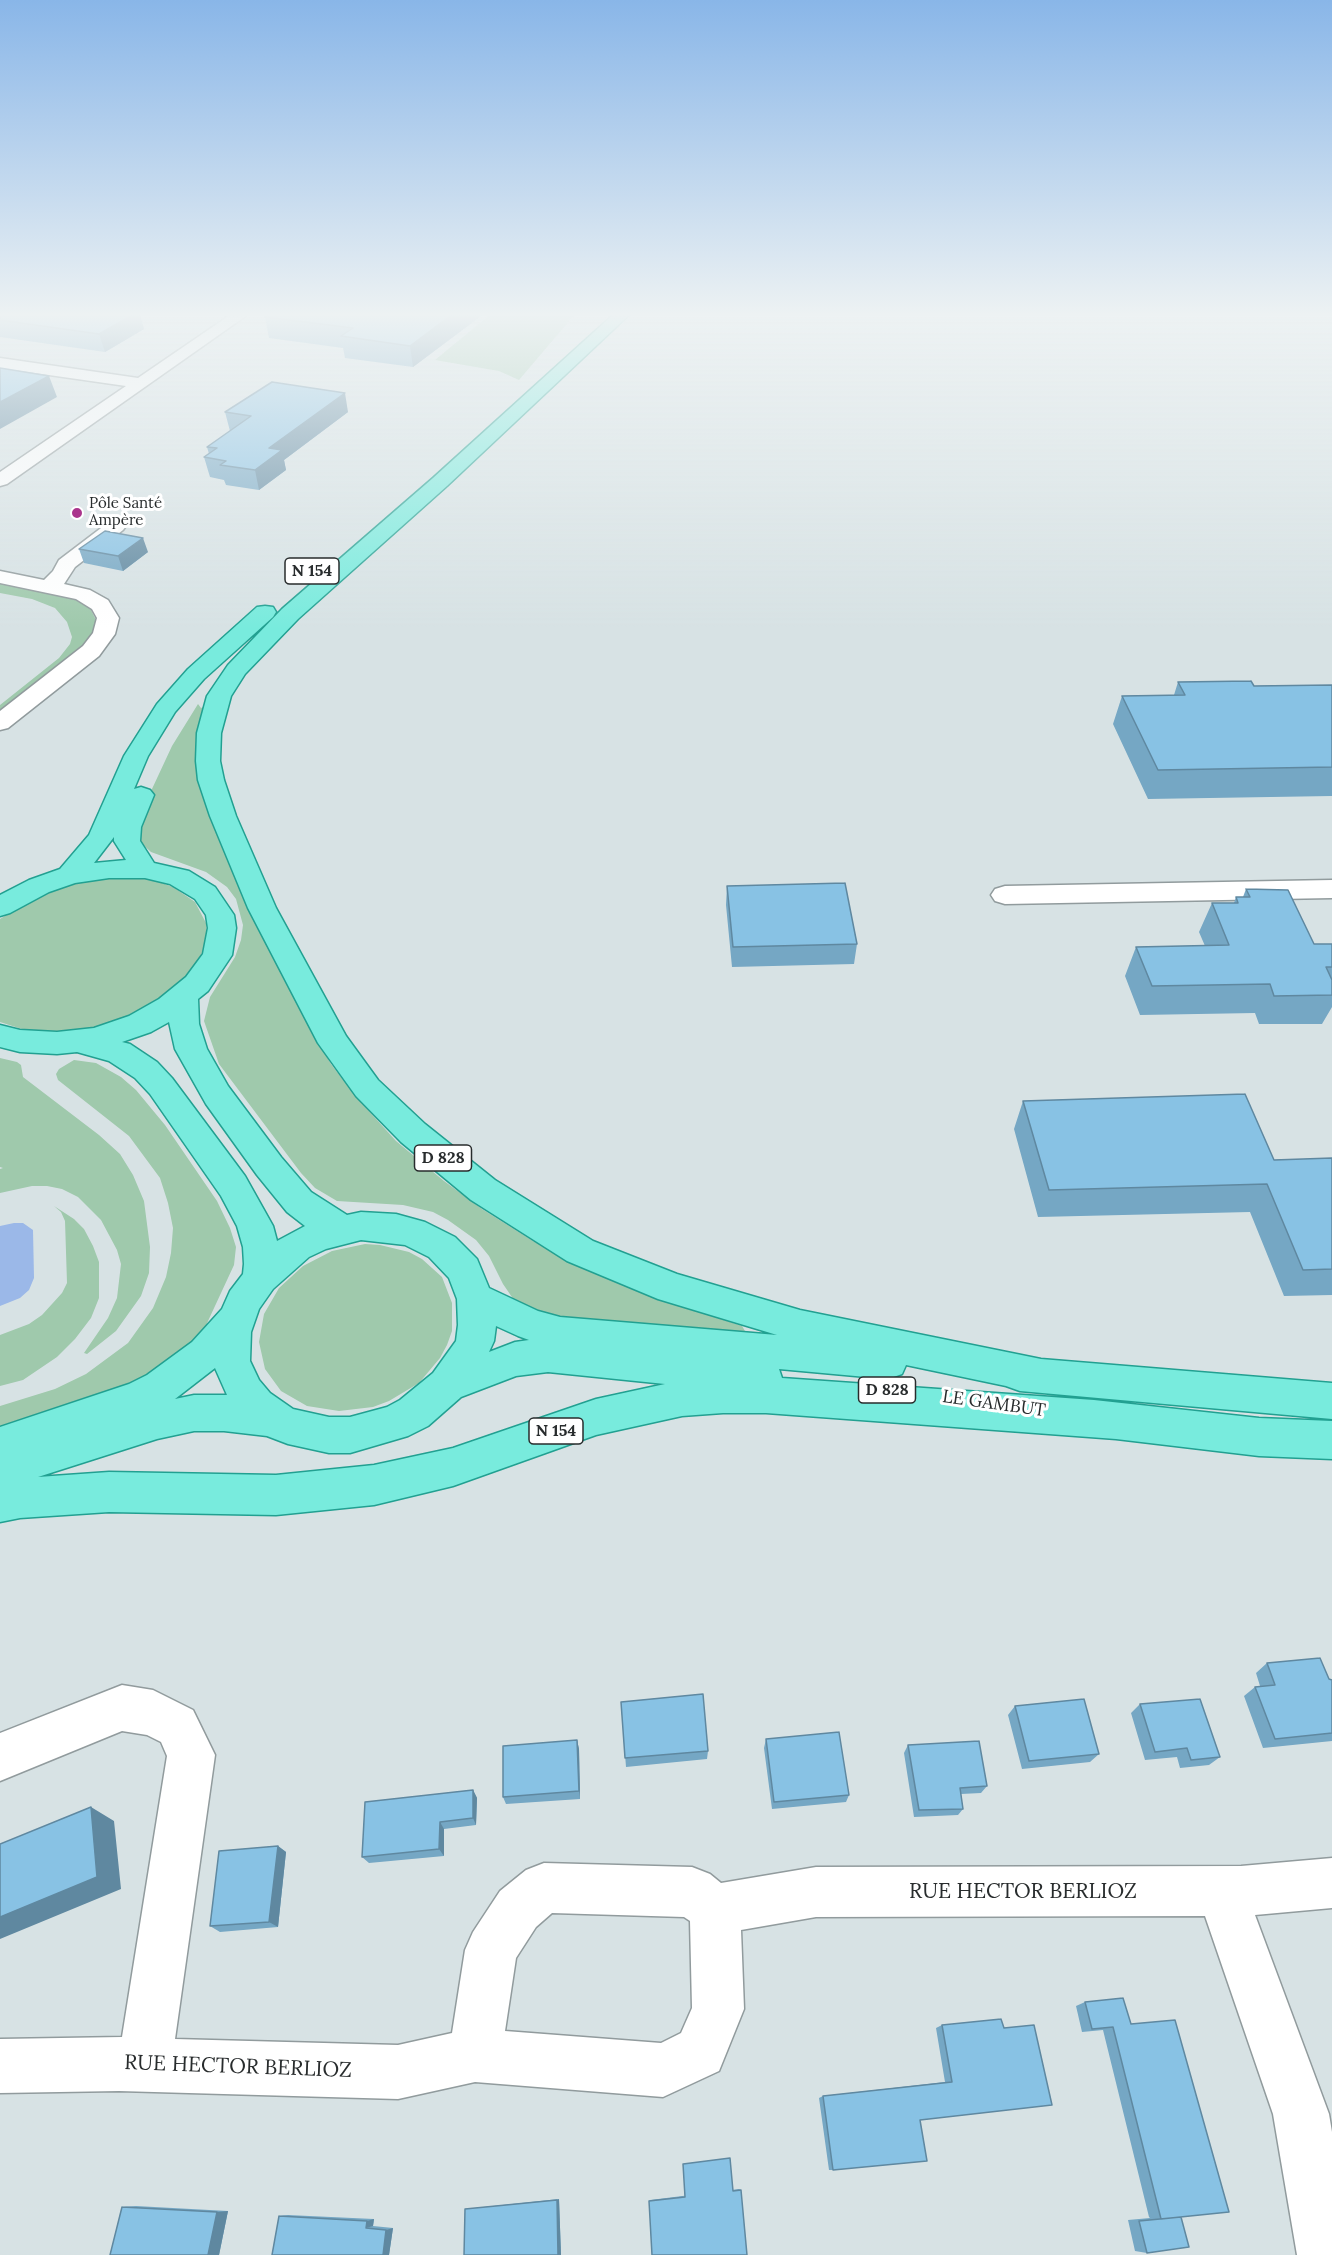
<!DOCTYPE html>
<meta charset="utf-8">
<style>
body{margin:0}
canvas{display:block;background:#d7e2e4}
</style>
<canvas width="1332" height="2255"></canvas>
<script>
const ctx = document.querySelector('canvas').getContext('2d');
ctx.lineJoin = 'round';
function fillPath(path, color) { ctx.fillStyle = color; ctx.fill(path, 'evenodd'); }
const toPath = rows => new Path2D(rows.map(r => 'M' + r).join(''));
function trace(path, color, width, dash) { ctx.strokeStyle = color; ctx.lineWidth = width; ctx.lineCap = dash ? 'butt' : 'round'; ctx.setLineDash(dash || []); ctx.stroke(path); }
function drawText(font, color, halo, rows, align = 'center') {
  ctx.font = font + ' Lora,serif'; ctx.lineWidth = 6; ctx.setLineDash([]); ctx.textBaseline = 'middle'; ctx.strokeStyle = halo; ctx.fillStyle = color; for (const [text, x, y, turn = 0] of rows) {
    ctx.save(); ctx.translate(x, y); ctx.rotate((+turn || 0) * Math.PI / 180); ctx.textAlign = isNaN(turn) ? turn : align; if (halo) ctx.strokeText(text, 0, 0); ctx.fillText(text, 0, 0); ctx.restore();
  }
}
const green = toPath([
 [492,313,576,313,519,380,499,371,435,360],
 [0,582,75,598,89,606,97,622,91,640,0,713,0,705,59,658,70,644,72,637,67,622,55,608,32,599,0,593],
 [198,704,201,708,208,705,201,737,268,940,311,1031,331,1064,357,1098,396,1141,444,1181,482,1209,533,1241,569,1259,657,1298,742,1326,748,1336,563,1322,516,1303,503,1284,489,1256,476,1240,448,1220,433,1212,403,1205,337,1201,315,1188,301,1173,219,1064,204,1021,210,997,235,957,241,940,243,925,236,899,227,887,206,872,151,852,139,841,138,819,172,746],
 [107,877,143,878,159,882,173,887,195,902,206,923,207,935,205,947,191,973,165,997,130,1017,110,1024,89,1029,48,1032,28,1031,0,1022,0,919,33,898,69,884],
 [0,1058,17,1062,21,1065,23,1077,99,1135,120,1154,133,1175,144,1201,150,1247,149,1273,141,1296,116,1331,87,1354,84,1353,108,1318,117,1298,121,1264,117,1250,101,1220,78,1197,62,1189,47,1186,32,1186,0,1193,0,1169,3,1168,0,1167],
 [74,1060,96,1063,121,1077,136,1090,165,1125,217,1201,230,1228,236,1247,234,1265,202,1334,160,1374,0,1436,0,1406,55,1389,86,1374,128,1343,153,1308,166,1277,171,1253,173,1228,168,1203,160,1178,129,1136,58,1080,56,1074,59,1069],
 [54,1206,74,1219,84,1229,93,1246,99,1262,99,1298,91,1318,75,1339,57,1357,23,1380,0,1386,0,1335,29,1324,42,1315,62,1293,67,1283,65,1221,61,1212],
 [365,1244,380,1245,409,1252,422,1259,442,1277,452,1303,452,1331,447,1345,440,1358,419,1383,389,1401,373,1407,339,1411,307,1406,281,1391,265,1369,259,1342,264,1314,279,1288,303,1266,332,1251]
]);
const water = toPath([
 [14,1223,23,1223,33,1230,34,1278,29,1290,20,1298,0,1306,0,1226]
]);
const minor = toPath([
 [233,313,250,313,7,484,0,486,0,472,126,386,0,368,0,358,138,378,233,313],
 [116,520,123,522,126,526,123,530,75,567,64,584,90,590,108,600,119,618,115,634,99,656,8,728,0,730,0,711,83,646,93,633,97,618,92,609,76,599,0,583,0,571,44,580,53,571,59,560,109,522,116,520],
 [1332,880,1332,898,1005,904,995,901,991,895,995,889,1005,886,1332,880],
 [122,1685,153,1690,193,1710,215,1755,175,2039,398,2045,452,2033,465,1950,473,1932,500,1891,526,1870,544,1863,692,1867,710,1874,721,1883,816,1867,1241,1866,1332,1858,1332,1908,1255,1915,1329,2114,1332,2132,1332,2255,1297,2255,1273,2114,1205,1916,816,1917,741,1930,744,2009,719,2071,663,2097,475,2082,398,2099,119,2091,0,2093,0,2039,122,2037,167,1756,161,1742,147,1735,122,1731,0,1781,0,1733,122,1685],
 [552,1913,684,1917,690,1921,692,2008,681,2033,661,2043,505,2031,516,1958,536,1927,552,1913]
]);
const major = toPath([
 [615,313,631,313,447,486,298,619,245,674,231,696,221,733,220,761,224,780,236,816,276,908,346,1036,378,1080,425,1124,495,1180,593,1241,677,1274,800,1310,1041,1359,1332,1383,1332,1419,1020,1391,1006,1386,906,1365,902,1374,888,1379,779,1369,782,1378,1094,1400,1259,1418,1332,1421,1332,1459,1259,1456,1116,1439,766,1413,723,1413,682,1416,596,1435,453,1486,374,1505,276,1515,109,1512,20,1518,0,1522,0,1427,129,1384,147,1375,192,1342,222,1309,230,1291,243,1274,244,1264,243,1247,237,1226,221,1196,150,1094,135,1078,109,1061,77,1052,57,1054,20,1052,0,1047,0,1025,20,1030,57,1032,94,1028,129,1016,159,999,186,977,203,954,208,928,206,915,195,899,170,884,145,878,109,878,75,883,49,892,10,913,0,916,0,895,29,880,60,869,89,835,124,756,157,704,188,669,257,607,265,606,273,607,276,612,273,617,204,679,175,712,148,756,134,789,141,787,150,790,154,795,141,827,140,841,154,863,189,871,215,887,234,915,236,928,232,955,208,991,198,999,199,1024,207,1049,228,1086,281,1157,311,1192,347,1215,361,1212,396,1214,425,1222,455,1237,477,1259,489,1288,538,1311,560,1317,777,1335,658,1299,567,1261,471,1200,401,1142,356,1096,318,1043,248,908,210,816,198,780,196,761,197,733,207,696,228,665,282,609,433,478,615,313],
 [114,837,114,841,126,860,94,863,114,837],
 [169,1022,175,1049,206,1104,257,1175,287,1212,305,1226,277,1241,273,1226,245,1176,172,1078,157,1062,130,1044,122,1042,151,1032,169,1022],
 [361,1240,405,1245,429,1257,449,1278,457,1299,458,1325,456,1341,433,1373,400,1400,387,1407,350,1417,329,1417,293,1409,270,1393,259,1380,250,1361,251,1332,259,1309,273,1289,309,1257,326,1249,361,1240],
 [496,1326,518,1336,529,1340,515,1342,489,1352,494,1341,496,1326],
 [215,1368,227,1395,194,1395,175,1399,215,1368],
 [548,1372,665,1384,596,1399,453,1448,374,1465,276,1475,109,1472,38,1477,157,1439,194,1431,224,1431,267,1436,288,1444,329,1453,350,1453,408,1436,428,1426,461,1397,516,1376,548,1372]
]);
const wall = toPath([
 [0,313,144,329,105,352,0,337],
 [485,313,413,367,345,358,343,348,269,338,265,317],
 [225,412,348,412,284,460,286,470,259,490,226,485,224,480,210,477,204,457,209,454,207,447,230,431],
 [79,549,148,552,123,571,84,563],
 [1178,682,1254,686,1332,685,1332,796,1148,799,1113,724,1122,696,1174,695],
 [727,886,857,944,854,964,732,967,726,905],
 [1246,889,1314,944,1332,944,1332,1007,1322,1024,1259,1024,1255,1013,1140,1015,1125,976,1136,947,1205,946,1199,932,1212,903,1234,903,1236,897,1243,897],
 [1023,1101,1274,1160,1332,1158,1332,1295,1284,1296,1250,1212,1038,1217,1014,1129],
 [1267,1663,1332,1680,1332,1741,1263,1748,1244,1696,1255,1687,1260,1686,1256,1673],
 [621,1702,708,1751,707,1759,626,1767],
 [1140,1704,1220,1757,1209,1765,1180,1768,1177,1757,1145,1760,1131,1713],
 [1015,1706,1099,1754,1090,1762,1022,1769,1008,1715],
 [766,1739,849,1795,846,1802,772,1809,764,1748],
 [577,1740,579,1749,580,1799,506,1804,503,1797],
 [908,1745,987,1786,981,1793,961,1794,963,1809,958,1815,914,1817,904,1753],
 [473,1790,477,1798,476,1825,444,1829,444,1856,369,1863,362,1857],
 [278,1846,286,1852,278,1927,220,1932,210,1926],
 [1085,2002,1131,2024,1179,2217,1147,2253,1135,2251,1128,2220,1150,2218,1149,2217,1103,2030,1082,2032,1076,2006],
 [942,2025,1004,2028,920,2120,833,2170,829,2170,819,2098,823,2096,945,2082,936,2028],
 [739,2189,741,2190,649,2201,650,2200],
 [559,2199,561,2255,464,2255,465,2209],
 [136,2206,228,2211,219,2255,110,2255,122,2207],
 [288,2215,374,2219,373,2226,393,2228,389,2255,272,2255,279,2216]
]);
const shadedWall = toPath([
 [136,313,140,313,144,329,105,352,99,334],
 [454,313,485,313,413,367,410,346],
 [49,376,57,397,0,429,0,402],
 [345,393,348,412,284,460,286,470,259,490,255,470,269,448],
 [143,538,148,552,123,571,118,556],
 [577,1740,579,1749,580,1799,579,1791],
 [473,1790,477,1798,476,1825,473,1818],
 [91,1807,114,1821,121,1889,0,1939,0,1917],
 [440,1822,444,1829,444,1856,439,1849],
 [278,1846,286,1852,278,1927,269,1922],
 [559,2199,561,2255,558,2255,557,2200],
 [228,2211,219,2255,208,2255,217,2212],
 [374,2219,373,2226,366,2228,367,2221],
 [393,2228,389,2255,383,2255,386,2230]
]);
const building = toPath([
 [0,313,136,313,99,334,0,320,0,313],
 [270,313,454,313,410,346,341,336,353,328,265,317,270,313],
 [0,368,49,376,0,402,0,368],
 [272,382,345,393,269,448,282,450,255,470,220,465,226,461,204,457,217,448,207,447,251,416,225,412,272,382],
 [105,531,143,538,118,556,79,549,105,531],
 [1251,681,1254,686,1332,685,1332,767,1158,770,1122,696,1185,695,1178,682,1251,681],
 [845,883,857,944,733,947,727,886,845,883],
 [1246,889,1288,890,1314,944,1332,944,1332,967,1326,967,1332,980,1332,995,1274,996,1270,984,1152,986,1136,947,1229,945,1212,903,1238,903,1236,897,1250,897,1246,889],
 [1245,1094,1274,1160,1332,1158,1332,1269,1303,1270,1267,1184,1049,1190,1023,1101,1245,1094],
 [1320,1658,1329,1679,1332,1680,1332,1733,1275,1739,1255,1687,1275,1685,1267,1663,1320,1658],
 [703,1694,708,1751,625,1758,621,1702,703,1694],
 [1084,1699,1099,1754,1029,1761,1015,1706,1084,1699],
 [1200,1699,1220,1757,1191,1760,1187,1748,1155,1752,1140,1704,1200,1699],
 [839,1732,849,1795,774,1802,766,1739,839,1732],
 [577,1740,579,1791,503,1797,503,1746,577,1740],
 [979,1741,987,1786,960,1788,963,1809,919,1810,908,1745,979,1741],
 [473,1790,473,1818,440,1822,439,1849,362,1857,365,1802,473,1790],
 [91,1807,97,1877,0,1917,0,1844,91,1807],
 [278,1846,269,1922,210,1926,219,1851,278,1846],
 [1123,1998,1131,2024,1175,2020,1229,2212,1161,2219,1113,2027,1092,2029,1085,2002,1123,1998],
 [1001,2019,1004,2028,1034,2025,1052,2105,920,2120,927,2161,833,2170,823,2096,952,2082,942,2025,1001,2019],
 [730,2158,733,2191,741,2190,747,2255,652,2255,649,2201,685,2197,683,2164,730,2158],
 [557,2200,558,2255,464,2255,465,2209,557,2200],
 [122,2207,217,2212,208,2255,110,2255,122,2207],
 [279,2216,367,2221,366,2228,386,2230,383,2255,272,2255,279,2216],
 [1181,2217,1189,2247,1147,2253,1139,2221,1181,2217]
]);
const markers = [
 [77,513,6,"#aa348c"]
];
const farPoinames = [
 ["Pôle Santé",89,504],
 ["Ampère",89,521]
];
const shields = [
 [312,571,54],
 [443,1158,57],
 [887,1390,57],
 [556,1431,54]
];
const shieldNames = [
 ["N 154",312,571],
 ["D 828",443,1158],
 ["D 828",887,1390],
 ["N 154",556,1431]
];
const streetNames = [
 ["LE GAMBUT",994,1404,8]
];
const nearStreetnames = [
 ["RUE HECTOR BERLIOZ",1023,1892],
 ["RUE HECTOR BERLIOZ",238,2067,2]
];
fillPath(green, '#9fc9ac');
fillPath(water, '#9bb8e8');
trace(minor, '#919b9d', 3);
trace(major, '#22a091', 3);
fillPath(minor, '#fff');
fillPath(major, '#78ebdd');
fillPath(wall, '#75a7c4');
fillPath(shadedWall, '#5f88a0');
fillPath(building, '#88c2e4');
trace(building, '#5f88a0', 1.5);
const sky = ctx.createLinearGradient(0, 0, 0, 629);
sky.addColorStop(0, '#89b6e8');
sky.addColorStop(0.5, '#edf2f3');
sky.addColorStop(1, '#edf2f300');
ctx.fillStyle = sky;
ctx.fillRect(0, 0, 1332, 629);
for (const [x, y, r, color] of markers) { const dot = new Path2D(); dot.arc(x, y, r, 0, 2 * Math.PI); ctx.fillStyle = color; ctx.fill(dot); trace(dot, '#fff', 2); }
drawText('15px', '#282c2d', '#fff', farPoinames, 'left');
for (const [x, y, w] of shields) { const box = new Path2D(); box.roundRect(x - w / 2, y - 13, w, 26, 4.5); ctx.fillStyle = '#fff'; ctx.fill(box); trace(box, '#282c2d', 1.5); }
drawText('bold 16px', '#282c2d', null, shieldNames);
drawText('18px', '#282c2d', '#fff', streetNames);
drawText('21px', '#282c2d', '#fff', nearStreetnames);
</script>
